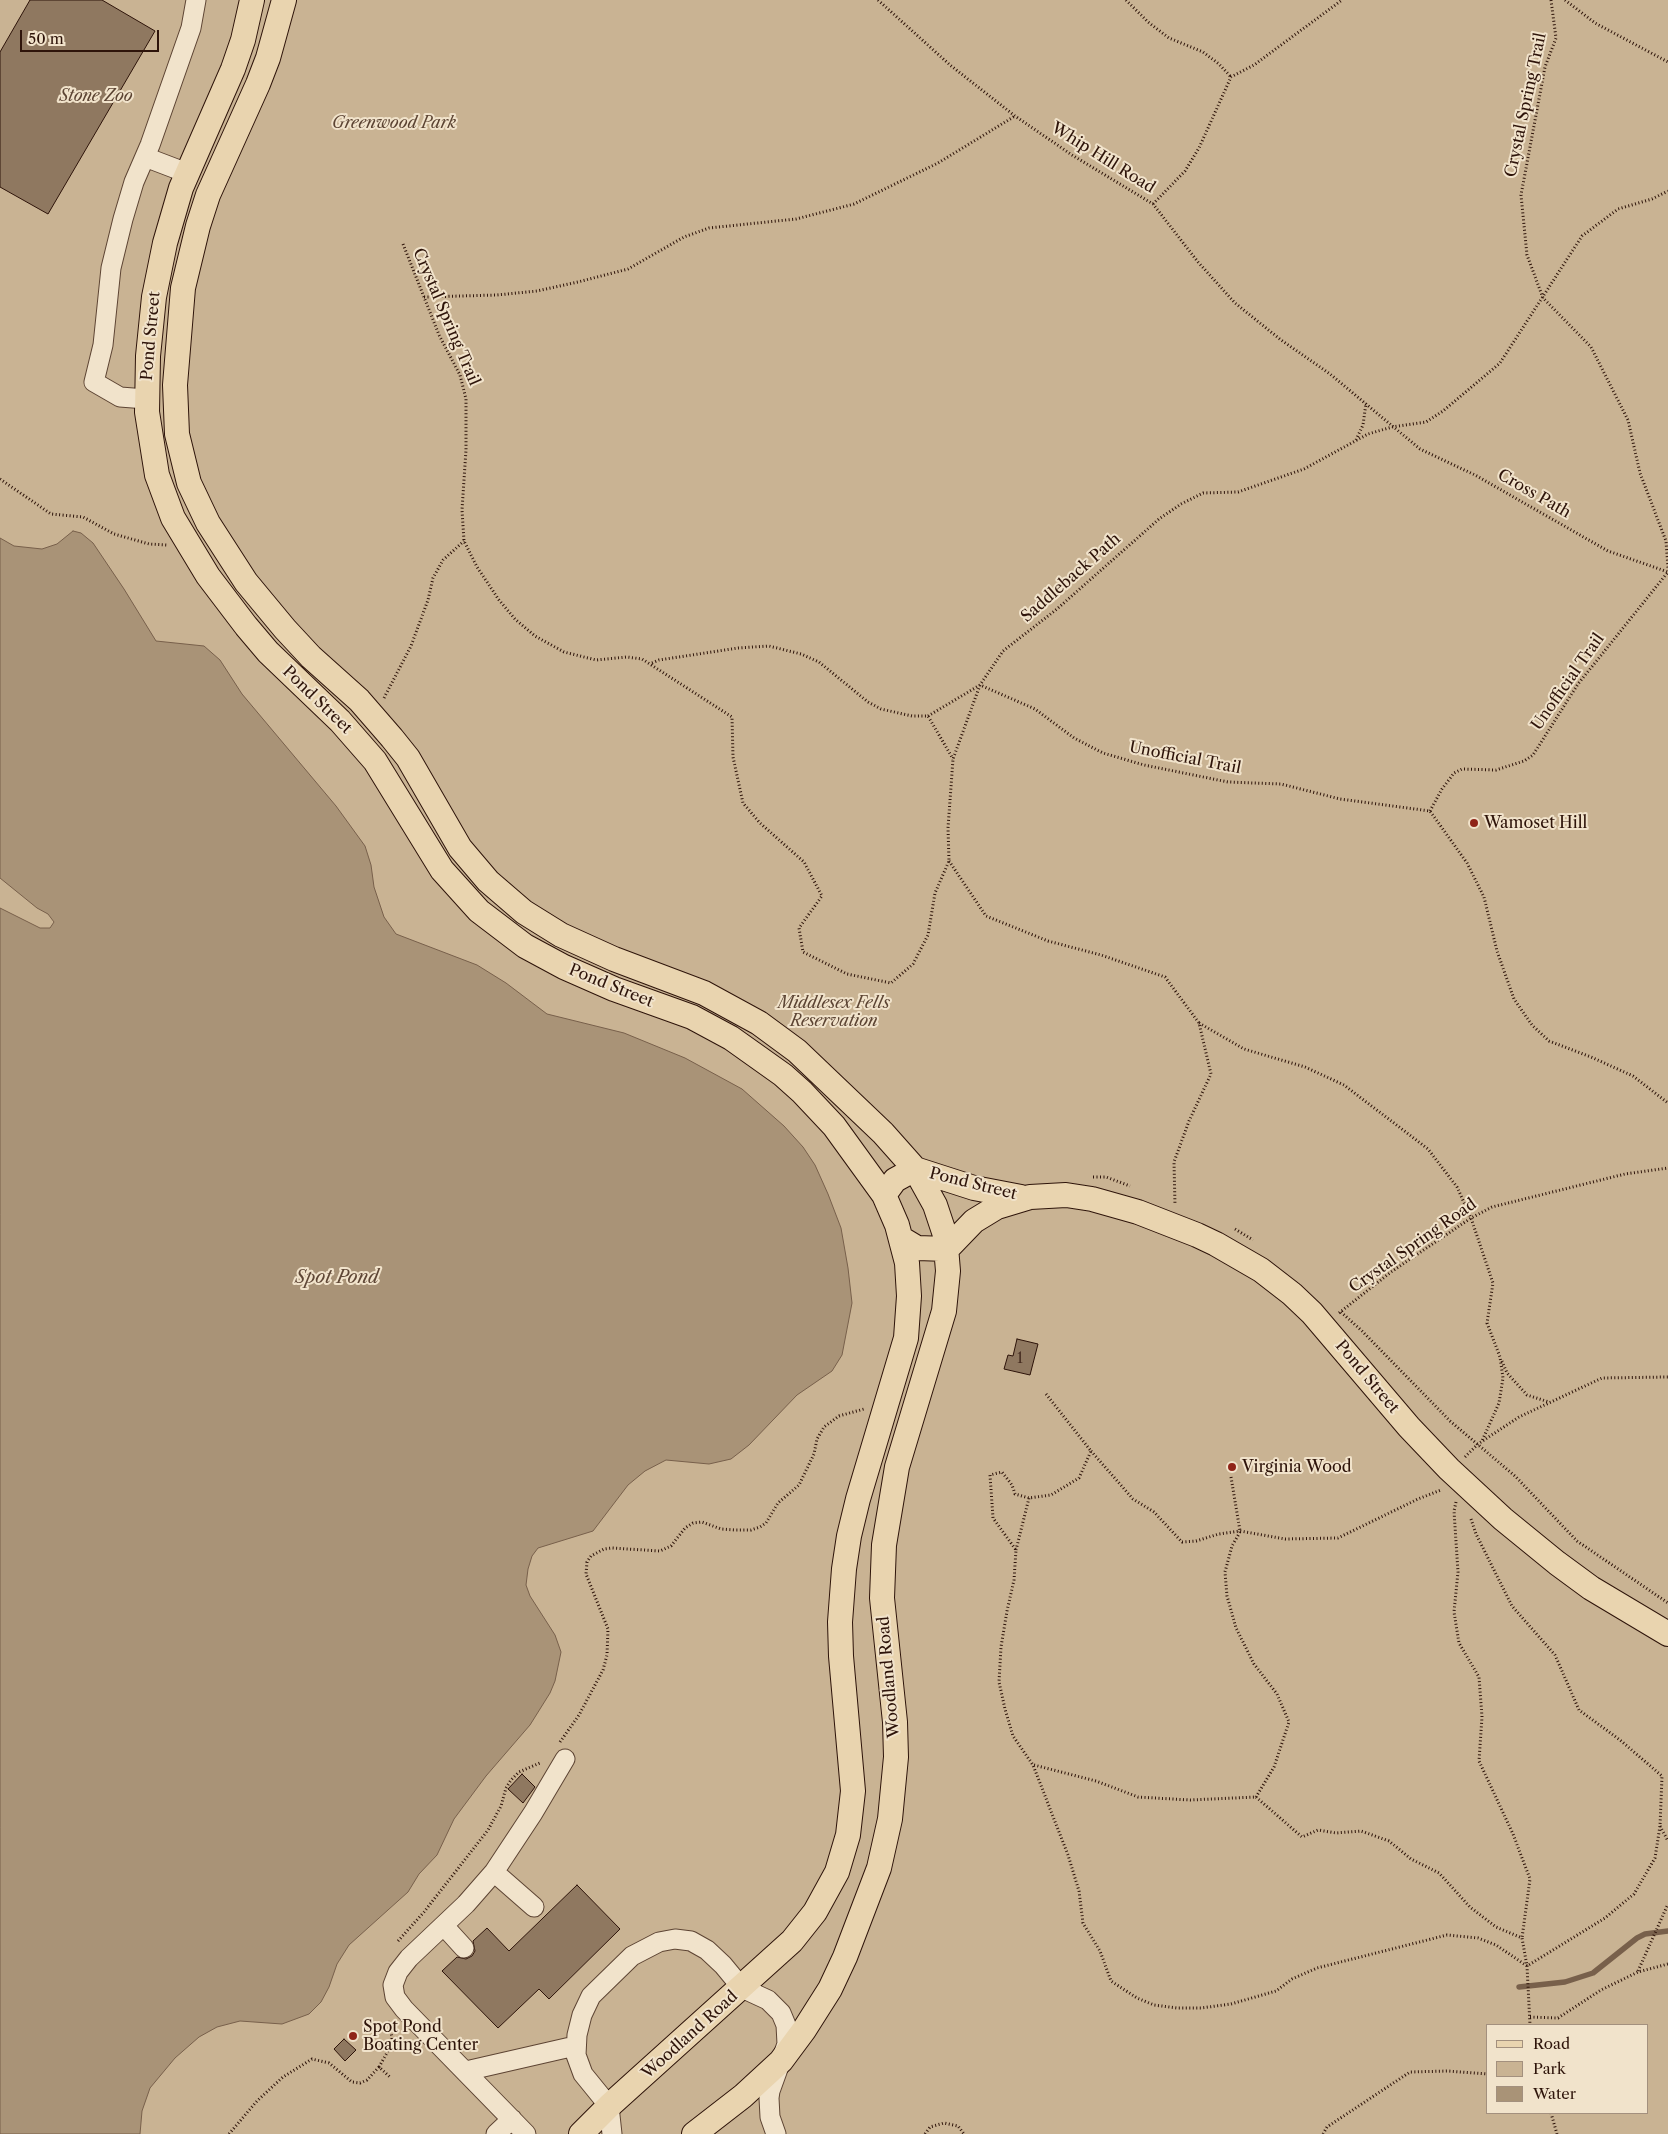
<!DOCTYPE html>
<style>
body{margin:0}
#map{position:relative;width:1668px;height:2134px;overflow:hidden;background:#e9d4af;font-family:"Libre Caslon Text",serif}
canvas{display:block}
.legend{position:absolute;left:1486px;top:2024px;width:162px;height:90px;box-sizing:border-box;background:#f1e3cb;border:1px solid #a3907e;margin:0;padding:6px 9px;list-style:none;font-size:15px;color:#2e140a}
.legend li{display:flex;align-items:center;gap:10px;height:25px}
.legend b{width:25px;border:1px solid #a3907e}
.scale{position:absolute;left:20px;top:30px;width:139px;height:22px;box-sizing:border-box;border:2px solid #2e140a;border-top:0;padding-left:6px;font-size:15px;line-height:18px;white-space:nowrap;color:#2e140a;-webkit-text-stroke:4px #f1e3cb;paint-order:stroke}
</style>
<div id="map">
<canvas width="1668" height="2134"></canvas>
<ul class="legend">
<li><b style="height:6px;background:#e9d4af"></b>Road</li>
<li><b style="height:14px;background:#c9b393"></b>Park</li>
<li><b style="height:14px;background:#a99377"></b>Water</li>
</ul>
<div class="scale">50 m</div>
</div>
<script>
const ctx = document.querySelector('canvas').getContext('2d');
ctx.lineJoin = 'round';
function fillPath(path, color) { ctx.fillStyle = color; ctx.fill(path, 'evenodd'); }
const toPath = rows => new Path2D(rows.map(r => 'M' + r).join(''));
function trace(path, color, width, dash) { ctx.strokeStyle = color; ctx.lineWidth = width; ctx.lineCap = dash ? 'butt' : 'round'; ctx.setLineDash(dash || []); ctx.stroke(path); }
function drawText(font, color, halo, rows, align = 'center') {
  ctx.font = font + ' "Libre Caslon Text",serif'; ctx.lineWidth = 4; ctx.setLineDash([]); ctx.textBaseline = 'middle'; ctx.strokeStyle = halo; ctx.fillStyle = color; for (const [text, x, y, turn = 0] of rows) {
    ctx.save(); ctx.translate(x, y); ctx.rotate((+turn || 0) * Math.PI / 180); ctx.textAlign = isNaN(turn) ? turn : align; if (halo) ctx.strokeText(text, 0, 0); ctx.fillText(text, 0, 0); ctx.restore();
  }
}
const green = toPath([
 [0,0,1668,0,1668,2134,0,2134],
 [1487,2025,1647,2025,1647,2113,1487,2113]
]);
const water = toPath([
 [73,531,81,533,93,543,124,589,156,641,204,646,220,660,242,694,336,806,365,846,371,865,374,887,384,917,396,934,477,965,506,983,547,1014,624,1033,685,1058,742,1089,784,1126,803,1147,815,1165,828,1194,841,1228,848,1268,852,1303,842,1355,832,1371,797,1395,749,1445,731,1459,709,1464,666,1460,645,1471,628,1485,593,1531,538,1548,532,1556,528,1569,526,1585,530,1596,555,1635,561,1652,555,1681,550,1693,530,1725,486,1776,454,1819,437,1855,419,1874,408,1892,349,1945,337,1964,329,1987,321,2002,309,2014,282,2024,240,2021,217,2027,199,2037,175,2058,150,2088,142,2111,140,2134,0,2134,0,908,40,928,50,928,54,922,48,914,37,908,0,878,0,538,14,546,42,549,57,544,73,531]
]);
const stream = toPath([
 [1519,1987,1565,1982,1593,1973,1637,1938,1645,1934,1668,1931]
]);
const building = toPath([
 [30,0,102,0,155,31,48,214,0,187,0,52,30,0],
 [1017,1339,1038,1344,1030,1375,1004,1369,1008,1355,1013,1356,1017,1339],
 [522,1774,535,1787,523,1803,508,1789,522,1774],
 [577,1885,620,1929,549,1999,539,1989,498,2028,442,1971,457,1957,466,1959,472,1956,475,1951,473,1941,487,1928,509,1951,577,1885],
 [344,2039,356,2050,345,2061,334,2049,344,2039]
]);
const path = toPath([
 [878,0,950,65,1015,116,1072,155,1153,204,1198,262,1235,303,1281,340,1330,374,1420,449,1475,475,1608,551,1668,572],
 [1126,0,1148,22,1169,38,1203,52,1219,64,1231,77],
 [1551,0,1556,38,1545,67,1521,195,1527,255,1543,298,1591,347,1628,420,1640,473,1666,541,1668,568],
 [1565,0,1595,23,1668,62],
 [1153,204,1185,171,1199,148,1231,77,1254,65,1342,0],
 [403,244,439,335,460,375,466,399,466,450,462,510,464,541,477,567,499,600,515,619,535,636,564,652,596,660,627,657,642,659,732,717,733,757,743,803,760,823,804,862,822,896,799,928,803,952,847,974,891,983,913,964,928,935,935,893,949,861,948,828,953,759,980,685,1003,651,1057,609,1159,519,1181,504,1203,493,1238,492,1304,469,1368,434,1392,427,1426,422,1443,411,1500,363,1582,236,1618,209,1652,199,1668,191],
 [424,297,497,295,537,291,578,282,628,269,684,237,709,228,796,219,854,204,938,163,1015,116],
 [1356,440,1363,425,1366,403],
 [0,479,51,514,83,517,114,534,149,544,167,545],
 [652,663,659,660,738,648,769,646,801,654,819,662,868,702,881,709,912,716,928,716,953,759],
 [384,698,411,646,428,600,433,578,443,560,464,541],
 [928,716,980,685,1035,709,1074,738,1103,753,1144,765,1228,782,1281,784,1340,799,1430,811,1467,863,1484,897,1497,951,1514,999,1532,1025,1549,1041,1591,1057,1633,1076,1668,1103],
 [1430,811,1442,789,1454,773,1462,769,1496,770,1524,761,1533,755,1578,684,1668,572],
 [949,861,986,916,1048,941,1101,955,1165,977,1199,1023,1211,1074,1189,1121,1174,1162,1175,1205],
 [1199,1023,1244,1049,1305,1067,1344,1085,1428,1149,1457,1187,1471,1218,1493,1283,1487,1323,1500,1357,1503,1378,1499,1403,1482,1441],
 [1093,1177,1106,1177,1130,1186],
 [1235,1229,1253,1240],
 [1341,1312,1362,1331,1450,1421,1515,1476,1577,1541,1668,1603],
 [1339,1313,1391,1272,1471,1218,1492,1207,1625,1174,1668,1168],
 [1502,1361,1507,1373,1527,1395,1549,1402],
 [1046,1394,1091,1451,1079,1478,1051,1495,1029,1498,1015,1494,1012,1485,1002,1472,990,1475,993,1518,1016,1550,1014,1580,1007,1611,1001,1647,999,1682,1005,1709,1013,1736,1033,1765,1068,1855,1079,1891,1083,1923,1100,1951,1111,1981,1137,1998,1154,2005,1177,2008,1201,2008,1231,2004,1276,1991,1292,1979,1317,1968,1447,1935,1478,1938,1496,1945,1527,1966],
 [1091,1451,1133,1499,1154,1512,1182,1542,1196,1541,1219,1534,1240,1531,1285,1539,1338,1538,1418,1499,1441,1490],
 [1465,1457,1478,1444,1519,1417,1602,1378,1668,1377],
 [1231,1477,1240,1531],
 [1456,1502,1454,1511,1458,1572,1454,1612,1459,1643,1479,1677,1482,1717,1479,1761,1513,1834,1530,1879,1522,1938],
 [1471,1519,1476,1534,1512,1606,1555,1655,1579,1710,1620,1740,1662,1776,1660,1826,1655,1858,1634,1894,1605,1918,1527,1966],
 [1240,1532,1232,1546,1225,1572,1227,1596,1236,1628,1254,1664,1277,1694,1289,1722,1274,1767,1256,1797],
 [1016,1550,1029,1498],
 [560,1742,579,1715,603,1670,607,1655,608,1629,586,1574,587,1562,591,1556,604,1549,612,1548,660,1551,671,1546,685,1528,693,1523,702,1522,721,1529,735,1530,751,1530,760,1527,766,1523,778,1503,799,1485,814,1454,817,1439,824,1427,839,1416,864,1409],
 [1034,1765,1096,1781,1138,1797,1190,1800,1256,1797],
 [1256,1797,1302,1837,1318,1830,1336,1833,1361,1831,1389,1841,1411,1859,1439,1873,1470,1907,1496,1927,1522,1938,1527,1966,1530,2025],
 [1660,1826,1668,1841],
 [398,1941,424,1912,488,1830,501,1806,506,1788,511,1780,519,1772,540,1763],
 [1638,1971,1668,1904],
 [1530,2017,1558,2018,1601,1990,1638,1972,1668,1964],
 [379,2067,392,2044,392,2037,388,2021],
 [1551,2113,1557,2134],
 [229,2134,257,2101,283,2077,312,2059,329,2063,352,2082,360,2083,367,2080,379,2067,391,2078],
 [925,2134,930,2127,944,2123,958,2126,964,2134],
 [1323,2134,1327,2127,1410,2072,1448,2071,1487,2074]
]);
const minor = toPath([
 [145,157,187,173],
 [146,399,120,397,94,382,103,345,111,268,123,219,134,182,150,145,191,28,196,0],
 [494,1872,534,1907],
 [444,1926,464,1948],
 [466,2071,575,2046],
 [496,2134,512,2119],
 [526,2134,404,2009,395,1997,393,1985,398,1972,409,1958,466,1904,494,1872,533,1813,565,1759],
 [612,2134,609,2106,583,2074,576,2055,577,2035,582,2015,591,1996,632,1956,659,1942,675,1939,691,1941,707,1950,723,1965,742,1988,768,2000,781,2013,786,2025,787,2044,770,2091,769,2098,770,2117,776,2134]
]);
const major = toPath([
 [252,0,243,40,233,69,181,188,165,243,154,297,148,356,147,412,157,475,173,518,208,576,246,626,268,652,340,721,375,761,442,870,479,911,525,946,564,967,614,989,692,1017,731,1038,783,1075,802,1092,834,1126,884,1195,897,1225,907,1263,909,1296,906,1338,858,1499,849,1536,844,1569,840,1622,841,1656,853,1791,848,1835,837,1872,815,1912,792,1941,609,2106,581,2134],
 [284,0,268,58,258,84,208,195,198,226,183,288,175,385,177,434,189,483,208,523,246,582,285,629,311,657,359,700,392,738,408,758,460,848,488,881,524,912,561,935,614,959,704,993,759,1023,797,1051,883,1133,915,1169,935,1205,945,1235,948,1271,944,1311,897,1467,884,1545,882,1598,895,1722,896,1757,890,1819,879,1868,845,1957,830,1989,804,2030,781,2061,743,2096,694,2134],
 [884,1195,895,1180,915,1169,974,1188,1021,1197],
 [902,1239,917,1248,947,1249,974,1221,997,1207,1030,1197,1066,1195,1092,1199,1138,1212,1197,1235,1216,1244,1261,1270,1292,1294,1312,1313,1409,1427,1449,1469,1503,1519,1557,1563,1591,1588,1668,1634]
]);
const markers = [
 [1474,823,5,"#8f2418"],
 [1232,1467,5,"#8f2418"],
 [353,2036,5,"#8f2418"]
];
const numberNames = [
 ["1",1020,1359]
];
const parkNames = [
 ["Stone Zoo",96,96],
 ["Greenwood Park",394,123],
 ["Middlesex Fells",834,1003],
 ["Reservation",834,1021]
];
const streetNames = [
 ["Crystal Spring Trail",1526,105,-78],
 ["Whip Hill Road",1103,158,32],
 ["Crystal Spring Trail",446,317,67],
 ["Pond Street",151,336,-85],
 ["Cross Path",1534,494,30],
 ["Saddleback Path",1071,578,-41],
 ["Unofficial Trail",1568,682,-55],
 ["Pond Street",317,700,44],
 ["Unofficial Trail",1185,758,11],
 ["Pond Street",611,986,22],
 ["Pond Street",973,1184,14],
 ["Crystal Spring Road",1413,1246,-35],
 ["Pond Street",1367,1377,50],
 ["Woodland Road",889,1677,-95],
 ["Woodland Road",690,2035,-42]
];
const poiNames = [
 ["Wamoset Hill",1484,823],
 ["Virginia Wood",1242,1467],
 ["Spot Pond",363,2027],
 ["Boating Center",363,2045]
];
const waterNames = [
 ["Spot Pond",337,1278]
];
fillPath(green, '#c9b393');
fillPath(water, '#a99377');
trace(water, '#78604b', 1);
trace(stream, '#78604b', 5.5);
fillPath(building, '#8f7860');
trace(building, '#2e140a', 1);
trace(minor, '#5d4433', 21);
trace(major, '#2e140a', 26);
trace(path, '#2e140a', 3, [1, 2.5]);
trace(minor, '#f1e3cb', 19);
trace(major, '#e9d4af', 24);
for (const [x, y, r, color] of markers) { const dot = new Path2D(); dot.arc(x, y, r, 0, 2 * Math.PI); ctx.fillStyle = color; ctx.fill(dot); trace(dot, '#f1e3cb', 2); }
drawText('14px', '#462d20', null, numberNames);
drawText('italic 16px', '#5c4433', '#f1e3cb', parkNames);
drawText('16px', '#2e140a', '#f1e3cb', streetNames);
drawText('16px', '#2e140a', '#f1e3cb', poiNames, 'left');
drawText('italic 18px', '#5f4736', '#f1e3cb', waterNames);
</script>
